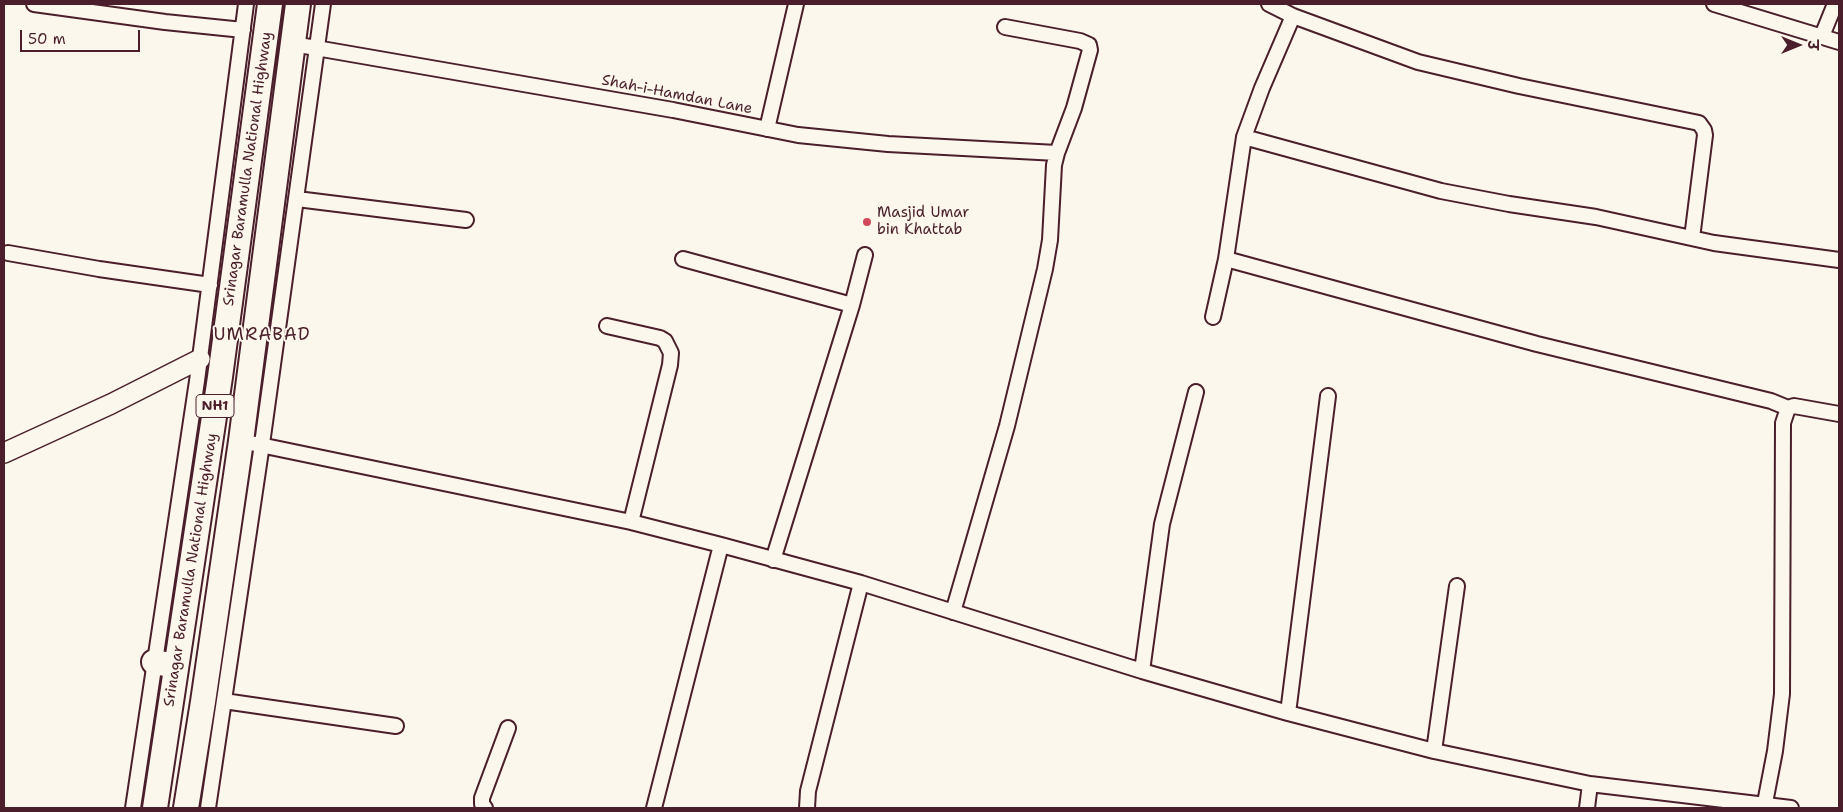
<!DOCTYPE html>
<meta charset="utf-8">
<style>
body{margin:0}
#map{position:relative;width:1843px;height:812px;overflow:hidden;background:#fbf7ec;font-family:"Shantell Sans","Playpen Sans Deva",sans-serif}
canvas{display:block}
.frame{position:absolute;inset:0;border:5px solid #4a1f2b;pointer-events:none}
.north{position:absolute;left:1773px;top:20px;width:50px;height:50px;-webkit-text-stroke:4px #fbf7ec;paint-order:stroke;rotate:90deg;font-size:14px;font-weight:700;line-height:20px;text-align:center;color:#4a1f2b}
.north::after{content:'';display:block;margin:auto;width:18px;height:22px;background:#4a1f2b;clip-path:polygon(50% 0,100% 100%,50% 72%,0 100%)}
.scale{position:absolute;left:20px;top:30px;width:120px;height:22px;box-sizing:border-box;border:2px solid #4a1f2b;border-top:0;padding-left:6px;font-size:15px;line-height:18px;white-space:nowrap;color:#4a1f2b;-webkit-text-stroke:4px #fbf7ec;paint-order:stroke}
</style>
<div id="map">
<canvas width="1843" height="812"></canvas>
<div class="frame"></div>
<div class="north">उ</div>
<div class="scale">50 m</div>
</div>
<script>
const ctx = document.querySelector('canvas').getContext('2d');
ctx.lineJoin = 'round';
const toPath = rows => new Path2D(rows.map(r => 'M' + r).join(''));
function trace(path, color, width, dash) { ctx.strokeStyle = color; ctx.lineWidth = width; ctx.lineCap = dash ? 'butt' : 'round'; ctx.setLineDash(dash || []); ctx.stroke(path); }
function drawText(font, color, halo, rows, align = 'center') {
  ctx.font = font + ' "Shantell Sans",sans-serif'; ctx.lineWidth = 4; ctx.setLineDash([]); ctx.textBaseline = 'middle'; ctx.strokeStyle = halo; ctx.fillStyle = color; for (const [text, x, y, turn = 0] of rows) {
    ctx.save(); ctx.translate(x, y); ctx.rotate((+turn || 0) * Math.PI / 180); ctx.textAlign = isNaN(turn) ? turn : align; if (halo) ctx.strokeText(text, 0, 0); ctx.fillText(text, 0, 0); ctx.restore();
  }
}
const street = toPath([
 [34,4,165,22,243,30],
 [1269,4,1293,16,1418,62,1519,86,1699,123,1704,130,1705,135,1692,238],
 [1714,4,1839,42],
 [1822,36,1835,4],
 [293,44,673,110,798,135,888,144,1057,153],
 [767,129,796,4],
 [1244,137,1441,191,1509,204,1596,217,1714,243,1839,260],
 [297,199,466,220],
 [8,253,99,269,210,285],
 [683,259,852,305],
 [1226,259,1537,344,1771,401,1788,408],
 [1213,317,1226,259,1244,137,1262,88,1293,16],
 [607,326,660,338,665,341,671,353,670,365,631,522],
 [241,441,631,522,721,545,861,583,1142,671,1288,713,1434,751,1590,784,1791,808],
 [773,560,852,305,865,255],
 [953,612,1007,426,1045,269,1050,240,1054,165,1057,153,1074,108,1090,50,1089,45,1080,41,1005,27],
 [1142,671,1162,524,1196,392],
 [224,701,396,726],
 [1288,713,1328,396],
 [1434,751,1457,586],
 [133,808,197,381,246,4],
 [208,808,262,444,323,4],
 [485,808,482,804,482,798,508,728],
 [654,808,721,545],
 [807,808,808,791,861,583],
 [1587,808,1590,784],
 [1764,808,1775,751,1782,694,1783,423,1788,408,1794,406,1839,414]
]);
const secondary = toPath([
 [4,453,111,404,200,359]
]);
const highway = toPath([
 [154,662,176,666],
 [155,808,220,377,270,4],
 [186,808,203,702,241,441,298,4]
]);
const markers = [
 [867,222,5,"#d1495b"]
];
const shields = [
 [215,406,38]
];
const shieldNames = [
 ["NH1",215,406]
];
const streetNames = [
 ["Shah-i-Hamdan Lane",677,95,11],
 ["Srinagar Baramulla National Highway",248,169,-82],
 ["Srinagar Baramulla National Highway",191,570,-81]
];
const poiNames = [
 ["Masjid Umar",877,213],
 ["bin Khattab",877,230]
];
const quarterNames = [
 ["UMRABAD",262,335]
];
trace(street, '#4a1f2b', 18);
trace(secondary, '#4a1f2b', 22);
trace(highway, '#4a1f2b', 28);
trace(street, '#fbf7ec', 14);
trace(secondary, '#fbf7ec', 19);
trace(highway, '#fbf7ec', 24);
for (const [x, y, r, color] of markers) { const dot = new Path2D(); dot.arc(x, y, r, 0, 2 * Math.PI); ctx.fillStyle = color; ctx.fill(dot); trace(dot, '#fbf7ec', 2); }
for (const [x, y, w] of shields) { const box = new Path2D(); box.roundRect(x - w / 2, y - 11.5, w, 23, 4); ctx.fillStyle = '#fbf7ec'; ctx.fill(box); trace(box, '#4a1f2b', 1); }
drawText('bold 14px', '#4a1f2b', null, shieldNames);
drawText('15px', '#4a1f2b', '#fbf7ec', streetNames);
drawText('15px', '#4a1f2b', '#fbf7ec', poiNames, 'left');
ctx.letterSpacing = '1px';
drawText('18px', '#4a1f2b', '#fbf7ec', quarterNames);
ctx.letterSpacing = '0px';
</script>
